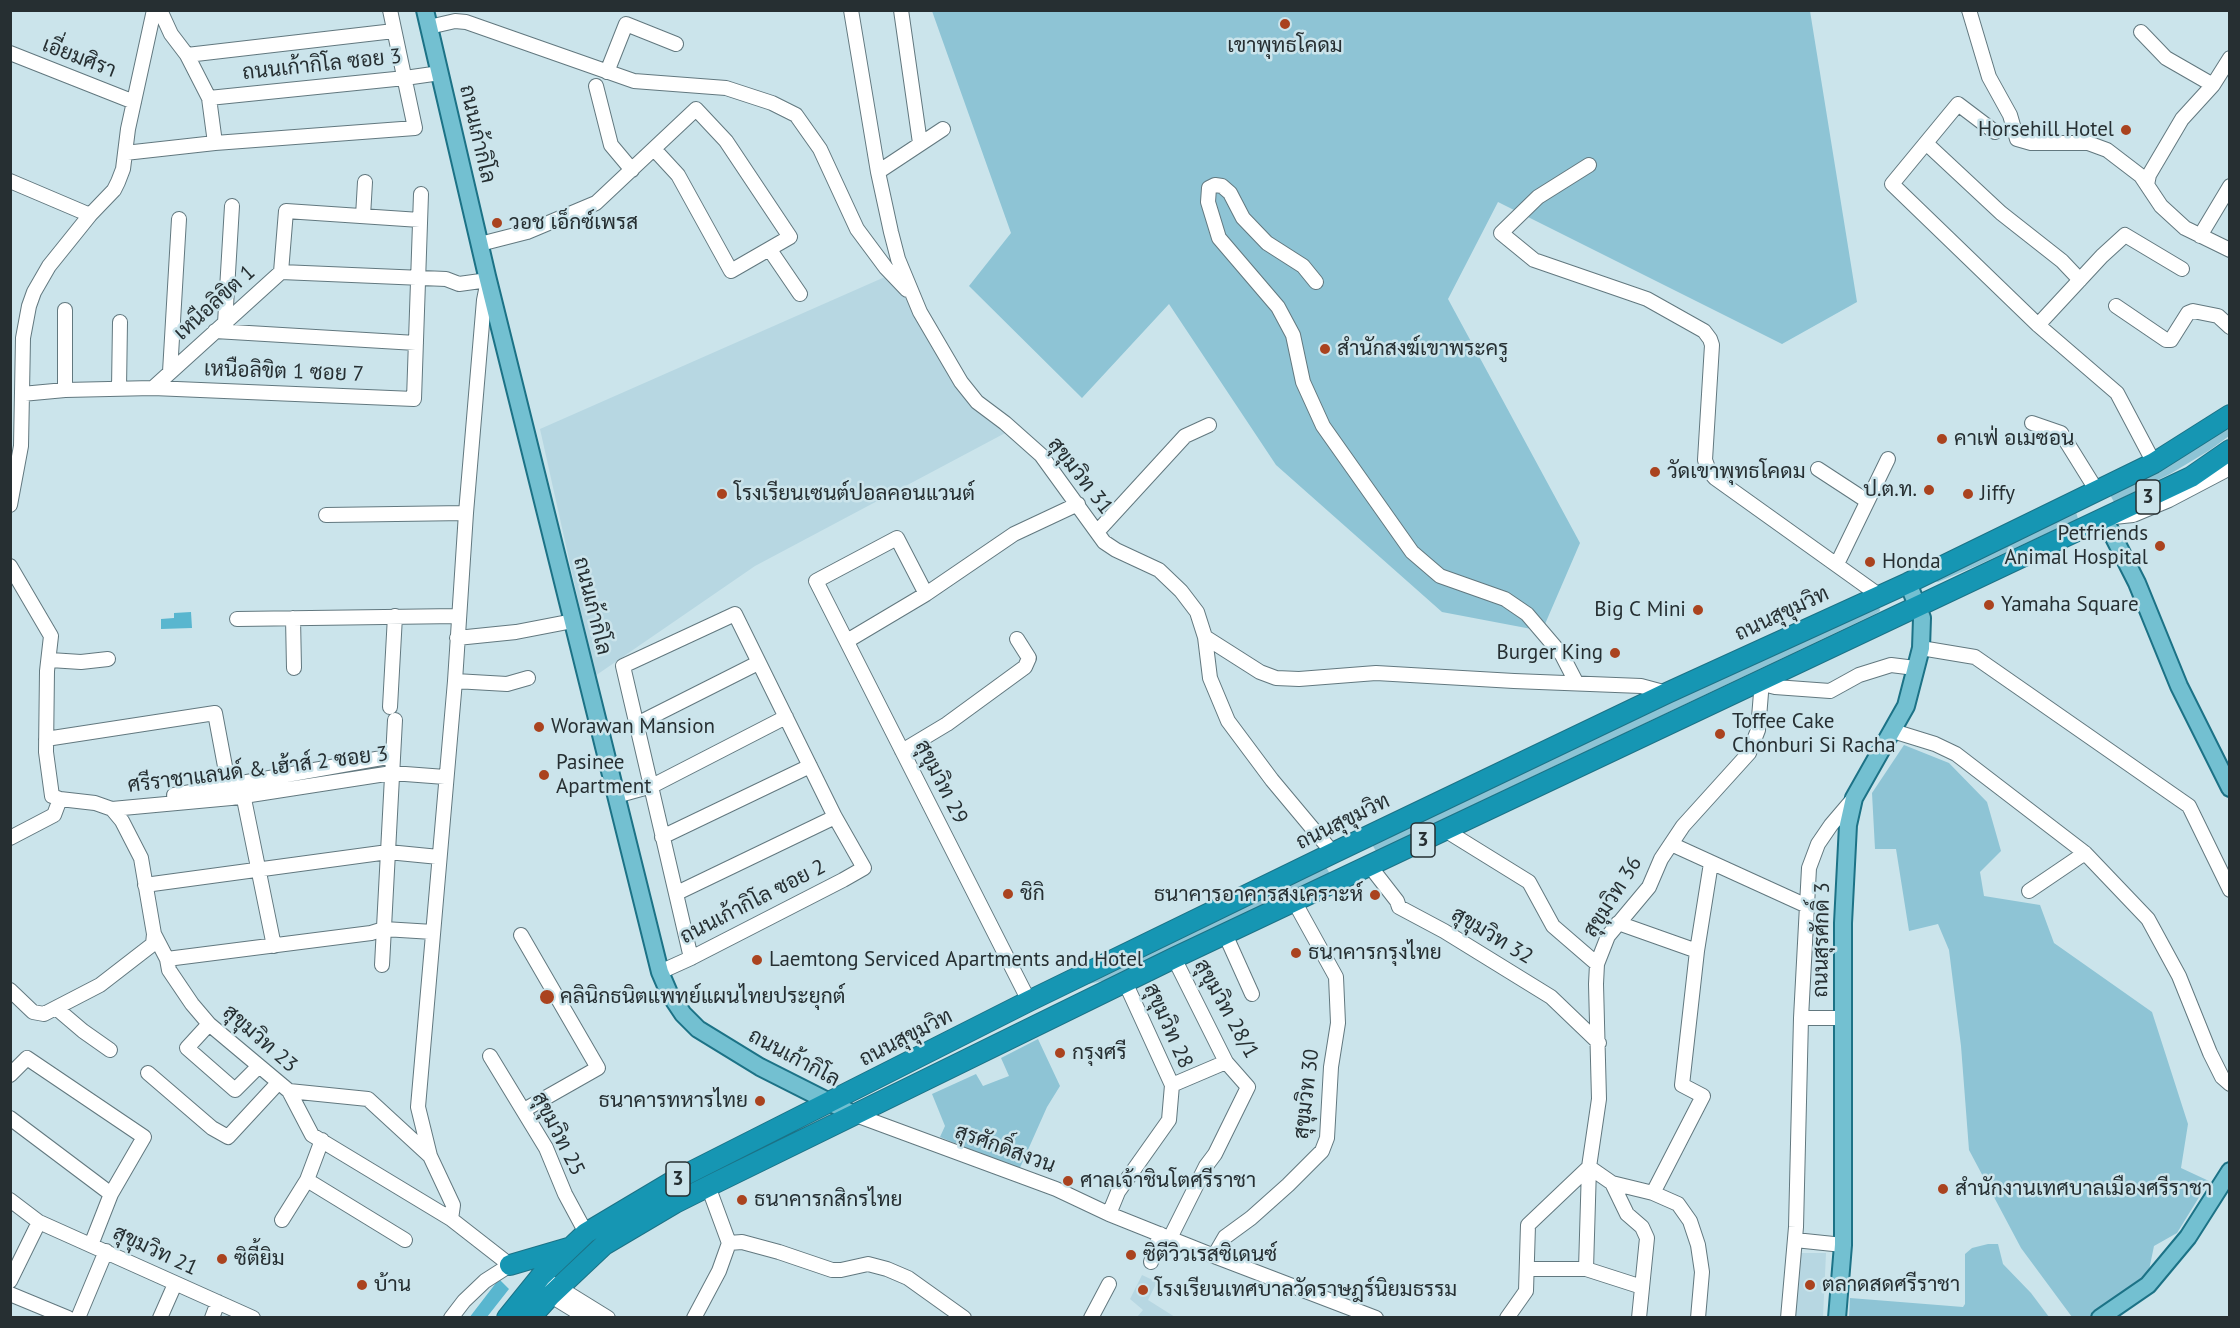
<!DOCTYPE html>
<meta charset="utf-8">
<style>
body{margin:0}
#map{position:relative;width:2240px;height:1328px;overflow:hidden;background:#cbe4eb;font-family:"PT Sans",sans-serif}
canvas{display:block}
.frame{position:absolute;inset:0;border:12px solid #262f32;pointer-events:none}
</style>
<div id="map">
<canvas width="2240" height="1328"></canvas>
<div class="frame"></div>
</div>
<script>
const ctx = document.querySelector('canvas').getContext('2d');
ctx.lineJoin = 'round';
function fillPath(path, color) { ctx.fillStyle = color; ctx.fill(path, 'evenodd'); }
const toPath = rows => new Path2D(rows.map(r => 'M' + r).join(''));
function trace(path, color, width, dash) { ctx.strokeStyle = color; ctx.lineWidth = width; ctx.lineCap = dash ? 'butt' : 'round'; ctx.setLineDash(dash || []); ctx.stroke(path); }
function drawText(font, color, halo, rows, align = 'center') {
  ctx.font = font + ' "PT Sans",Sarabun,sans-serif'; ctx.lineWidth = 5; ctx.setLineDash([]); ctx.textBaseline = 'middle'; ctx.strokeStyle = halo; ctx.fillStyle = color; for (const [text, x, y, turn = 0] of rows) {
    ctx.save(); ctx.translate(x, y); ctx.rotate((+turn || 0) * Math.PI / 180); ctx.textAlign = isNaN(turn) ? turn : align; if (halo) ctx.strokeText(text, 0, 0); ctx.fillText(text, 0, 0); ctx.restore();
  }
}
const built = toPath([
 [903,269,956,375,1009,431,755,566,595,676,540,429],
 [1798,1253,1826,1253,1823,1317,1791,1318],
 [1142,1275,1157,1282,1148,1300,1175,1317,1137,1317,1143,1310,1130,1299]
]);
const green = toPath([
 [932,11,1810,11,1857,302,1782,344,1498,202,1448,299,1580,543,1542,631,1442,612,1276,465,1169,304,1082,398,969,286,1011,233],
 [2229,423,2229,436,2210,450,2170,474,2114,502,2109,493],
 [2075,508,2078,519,1976,566,1938,582,1934,581],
 [1879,605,1880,611,1875,614,1376,851,1371,843],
 [1904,745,1949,763,1987,802,2001,851,1980,872,1984,896,2040,905,2054,943,2152,1012,2188,1124,2181,1168,2209,1181,2177,1233,2154,1246,2148,1275,2092,1317,2072,1317,2021,1248,1969,1150,1961,1046,1949,950,1938,924,1909,931,1896,849,1875,849,1872,793],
 [1325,865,1330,874,1111,979,1084,985],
 [1038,1039,1060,1086,1047,1107,1019,1170,940,1137,945,1126,932,1094,976,1074,983,1086,1009,1076,1001,1058],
 [1988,1244,1998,1244,2003,1264,2031,1293,2049,1317,1849,1317,1850,1298,1963,1307,1965,1304,1965,1254,1972,1248]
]);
const water = toPath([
 [191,612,192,628,161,629,161,619,174,618,174,613],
 [499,1279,509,1289,487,1317,469,1318]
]);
const minor = toPath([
 [160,10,171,34,187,55,209,98,215,143],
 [851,10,878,172,891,232,898,259,920,312,961,382,977,402,1005,423,1041,455,1104,542,1116,550,1159,570,1181,591,1197,612,1205,637,1210,678,1228,721,1272,780,1333,853],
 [901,10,920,143],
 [1969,10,1989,77,2010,115,2017,139,2031,143,2088,143,2107,150,2141,176,2161,206,2185,228,2230,250],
 [429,27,455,21,466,22,634,81,726,88,772,103,796,115,820,149,857,229,886,268,907,290],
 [2141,32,2166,58,2213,85],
 [10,53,134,102],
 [187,55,394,31],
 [607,72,626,24,676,44],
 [596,86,611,145,632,170],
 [209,98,405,78,440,73],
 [1995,132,1958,104,1892,184,2038,325,2117,393,2154,463],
 [1927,144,2001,213,2062,261,2080,280],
 [125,153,215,143,415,128,390,10],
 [1589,165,1538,197,1501,233,1534,260,1647,299,1704,331,1710,339,1712,345,1705,460,1709,471,1715,478,1880,596],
 [878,172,943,129],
 [10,181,90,215],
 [2147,185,2149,175,2182,119,2213,85,2230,58],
 [363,216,365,182],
 [2200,236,2230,186],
 [480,244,527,232,596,203,696,109,726,141,790,237,731,271,678,175,654,149],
 [770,250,800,294],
 [281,272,286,211,420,220],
 [1316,282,1303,266,1267,243,1243,218,1230,193,1222,186,1215,185,1209,188,1208,202,1219,238,1278,307,1293,335,1303,382,1323,426,1412,552,1440,576,1505,599,1527,614,1562,655,1576,682],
 [2116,306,2166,340,2171,340,2188,313,2193,311,2218,316,2230,327],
 [225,323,232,206],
 [2038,325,2102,256,2125,235,2182,269],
 [215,331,416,343],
 [170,372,179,219],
 [119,388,120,322],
 [153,388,281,272,446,279,459,284,488,280,484,300,466,513,455,681,418,1107,430,1156,453,1205,451,1219],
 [65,390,65,310],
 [22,394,65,390,153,388,414,399,421,194],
 [2032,423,2061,433,2097,491],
 [1818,469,1867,501],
 [10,505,21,446,23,338,29,306,34,292,49,266,90,215,114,190,118,182,123,169,128,129,154,10],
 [326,515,466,513],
 [2114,517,2133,515,2169,500,2230,468],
 [1097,532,1185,436,1209,425],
 [1837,564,1888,459],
 [10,566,51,636,47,671,46,752,52,796,60,799,95,803,112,809,122,821,141,858,154,934,167,959,169,970,192,1004,209,1024,289,1091,312,1135,451,1219,510,1265,485,1281,464,1301,451,1318],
 [926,594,897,538,816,581,1029,1001],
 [293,618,294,668],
 [237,619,458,616],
 [1205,637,1260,672,1276,678,1299,679,1376,673,1514,681,1641,686,1667,693],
 [457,638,516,632,573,621],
 [847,641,926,594,1014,534,1078,504],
 [1921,648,1975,657,2189,806,2230,890],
 [50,660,81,662,108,659],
 [455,681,507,684,528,678],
 [390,707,395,616],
 [637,724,758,663],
 [1893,731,1935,744,1956,754,2085,853,2148,919,2179,976,2210,1053,2222,1077,2230,1084],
 [46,739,215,713,230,793],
 [902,751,947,724,1025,667,1029,658,1017,639],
 [242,789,274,946],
 [174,795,393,756],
 [616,796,652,786,786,717],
 [112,809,231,798,392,773,445,777],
 [1445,830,1529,882,1553,926,1597,964],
 [662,837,810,766],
 [10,838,54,815,60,799],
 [1671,844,1807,906],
 [1369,865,1397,901,1399,907,1444,931,1551,997,1599,1043],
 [145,885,388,852,439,857],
 [2029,891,2085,853],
 [677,893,835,817],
 [1618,923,1697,951],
 [1225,934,1252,994],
 [521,935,598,1068,524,1110],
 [167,959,371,933,384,929,433,932],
 [382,965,395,720],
 [660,972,691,958,843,880,864,868,835,817,735,614,623,666,691,958],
 [10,990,33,1012,44,1014,100,985,153,944,154,934],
 [56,1008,83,1031,110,1050],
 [1801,1018,1843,1018],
 [209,1024,187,1048,235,1090,258,1067],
 [490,1056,546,1148,565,1194,586,1233],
 [148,1073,212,1128,228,1137,278,1083],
 [10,1075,27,1058,144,1137,111,1194,91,1245],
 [1172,1085,1226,1062],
 [289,1091,368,1099,430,1156],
 [853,1114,1056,1189,1109,1214,1214,1256,1376,1318],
 [10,1118,111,1194],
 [1589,1167,1612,1183,1653,1193,1678,1204,1690,1221,1698,1245,1702,1272,1698,1318],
 [307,1180,405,1240],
 [1612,1183,1627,1214,1642,1227,1647,1238,1639,1318],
 [708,1186,729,1243],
 [1653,1193,1703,1096,1682,1085,1697,951,1711,863],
 [10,1200,39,1222,253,1318],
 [1109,1214,1118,1192,1169,1120,1172,1085,1125,982],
 [282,1220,307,1180,322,1140],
 [1170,1238,1206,1166,1215,1154,1248,1087,1226,1062,1174,958],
 [1795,1240,1843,1245],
 [1214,1256,1225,1237,1251,1218,1288,1185,1322,1151,1327,1138,1331,1067,1338,1023,1336,977,1294,901],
 [1151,1262,1160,1234],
 [1527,1269,1586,1269,1642,1287],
 [1586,1269,1589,1167,1599,1099,1596,984,1597,964,1608,936,1649,887,1661,859,1683,826,1749,753,1758,730,1761,693,1759,683,1775,687,1830,691,1859,675,1891,665,1915,668],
 [10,1281,39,1222],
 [553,1284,608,1318],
 [543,1291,587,1318],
 [10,1294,68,1318],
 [78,1318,106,1251],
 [160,1318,175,1284],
 [212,1318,218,1302],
 [694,1318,719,1271,729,1243,742,1242,779,1252,832,1270,841,1270,868,1264,887,1269,908,1278,964,1318],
 [1091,1318,1109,1284],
 [1507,1318,1526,1291,1528,1225,1589,1167],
 [1788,1318,1796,1227,1801,1018,1809,868,1818,844,1831,825,1854,798]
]);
const major = toPath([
 [425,10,487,276,660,972,669,993,683,1014,698,1029,760,1067,853,1114],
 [2104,518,2137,583,2179,686,2230,788],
 [1837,1318,1843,1245,1843,923,1848,825,1854,798,1906,706,1921,648,1922,618,1908,583],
 [2100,1318,2148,1285,2188,1237,2230,1171]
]);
const highway = toPath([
 [510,1265,568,1248],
 [507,1318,541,1276,586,1233,675,1180,1029,1001,1333,853,1667,693,1908,583,2154,463,2230,415],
 [530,1318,550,1296,604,1245,675,1203,715,1183,1174,958,2191,477,2230,450]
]);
const markers = [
 [1285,24,6,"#aa431f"],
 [2126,130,6,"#aa431f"],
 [497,223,6,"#aa431f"],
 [1325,349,6,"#aa431f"],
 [1942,439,6,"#aa431f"],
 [1655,472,6,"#aa431f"],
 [1929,490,6,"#aa431f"],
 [722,494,6,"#aa431f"],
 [1968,494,6,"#aa431f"],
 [2160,546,6,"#aa431f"],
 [1870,562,6,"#aa431f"],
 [1989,605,6,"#aa431f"],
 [1698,610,6,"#aa431f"],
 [1615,653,6,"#aa431f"],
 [539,727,6,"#aa431f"],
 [1720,734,6,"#aa431f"],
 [544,775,6,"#aa431f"],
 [1008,894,6,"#aa431f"],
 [1375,895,6,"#aa431f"],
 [1296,953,6,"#aa431f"],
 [757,960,6,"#aa431f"],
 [547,997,8,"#aa431f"],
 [1060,1053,6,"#aa431f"],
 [760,1101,6,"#aa431f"],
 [1068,1181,6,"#aa431f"],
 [1943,1189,6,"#aa431f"],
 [742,1200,6,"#aa431f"],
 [1131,1255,6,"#aa431f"],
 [222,1259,6,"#aa431f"],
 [362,1285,6,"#aa431f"],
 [1810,1285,6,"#aa431f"],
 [1143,1290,6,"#aa431f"]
];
const shields = [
 [2148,497,24],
 [1423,840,24],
 [678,1179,24]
];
const shieldNames = [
 ["3",2148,497],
 ["3",1423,840],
 ["3",678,1179]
];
const poiNames = [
 ["เขาพุทธโคดม",1285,46,"center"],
 ["Horsehill Hotel",2114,130,"right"],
 ["วอช เอ็กซ์เพรส",509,223],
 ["สำนักสงฆ์เขาพระครู",1337,349],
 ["คาเฟ่ อเมซอน",1954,439],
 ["วัดเขาพุทธโคดม",1667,472],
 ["ป.ต.ท.",1917,490,"right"],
 ["โรงเรียนเซนต์ปอลคอนแวนต์",734,494],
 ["Jiffy",1980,494],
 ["Petfriends",2148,534,"right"],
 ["Animal Hospital",2148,558,"right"],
 ["Honda",1882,562],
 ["Yamaha Square",2001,605],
 ["Big C Mini",1686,610,"right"],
 ["Burger King",1603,653,"right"],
 ["Toffee Cake",1732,722],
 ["Chonburi Si Racha",1732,746],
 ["Worawan Mansion",551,727],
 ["Pasinee",556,763],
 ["Apartment",556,787],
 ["ชิกิ",1020,894],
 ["ธนาคารอาคารสงเคราะห์",1363,895,"right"],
 ["ธนาคารกรุงไทย",1308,953],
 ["Laemtong Serviced Apartments and Hotel",769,960],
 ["คลินิกธนิตแพทย์แผนไทยประยุกต์",560,997],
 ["กรุงศรี",1072,1053],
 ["ธนาคารทหารไทย",748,1101,"right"],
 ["ศาลเจ้าชินโตศรีราชา",1080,1181],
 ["สำนักงานเทศบาลเมืองศรีราชา",1955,1189],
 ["ธนาคารกสิกรไทย",754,1200],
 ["ซิตีวิวเรสซิเดนซ์",1143,1255],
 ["ซิตี้ยิม",234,1259],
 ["บ้าน",374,1285],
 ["ตลาดสดศรีราชา",1822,1285],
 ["โรงเรียนเทศบาลวัดราษฎร์นิยมธรรม",1155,1290]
];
const streetNames = [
 ["เอี่ยมศิรา",79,58,21],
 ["ถนนเก้ากิโล ซอย 3",322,65,-6],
 ["ถนนเก้ากิโล",477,134,77],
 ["เหนือลิขิต 1",215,303,-42],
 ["เหนือลิขิต 1 ซอย 7",284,372,2],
 ["สุขุมวิท 31",1080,476,52],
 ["ถนนเก้ากิโล",592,606,76],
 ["ถนนสุขุมวิท",1782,614,-25],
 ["ศรีราชาแลนด์ & เฮ้าส์ 2 ซอย 3",258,770,-7],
 ["สุขุมวิท 29",941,782,63],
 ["ถนนสุขุมวิท",1343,822,-26],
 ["สุขุมวิท 36",1613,897,-58],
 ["ถนนเก้ากิโล ซอย 2",753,902,-27],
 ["สุขุมวิท 32",1492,936,31],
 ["ถนนสุรศักดิ์ 3",1822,940,-89],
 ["สุขุมวิท 28/1",1226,1009,61],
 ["สุขุมวิท 28",1168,1026,66],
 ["ถนนสุขุมวิท",906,1038,-27],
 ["สุขุมวิท 23",260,1039,41],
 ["ถนนเก้ากิโล",794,1058,28],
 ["สุขุมวิท 30",1307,1094,-83],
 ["สุขุมวิท 25",558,1134,63],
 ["สุรศักดิ์สงวน",1005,1149,20],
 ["สุขุมวิท 21",155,1251,25]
];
fillPath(built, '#b7d7e2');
fillPath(green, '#8ec4d5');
fillPath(water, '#59b6cf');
trace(minor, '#62787f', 16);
trace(major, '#1c7286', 20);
trace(highway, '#1c7286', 22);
trace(minor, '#fff', 14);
trace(major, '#73c0d1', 16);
trace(highway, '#1696b3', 20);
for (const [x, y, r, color] of markers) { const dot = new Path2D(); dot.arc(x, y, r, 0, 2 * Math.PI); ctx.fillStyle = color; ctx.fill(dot); trace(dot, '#cbe4eb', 2); }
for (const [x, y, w] of shields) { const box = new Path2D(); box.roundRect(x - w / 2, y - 17, w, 34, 4.5); ctx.fillStyle = '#cbe4eb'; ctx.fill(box); trace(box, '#262f32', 1.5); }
drawText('bold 20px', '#262f32', null, shieldNames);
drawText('21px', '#262f32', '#cbe4eb', poiNames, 'left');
drawText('21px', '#262f32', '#cbe4eb', streetNames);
</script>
